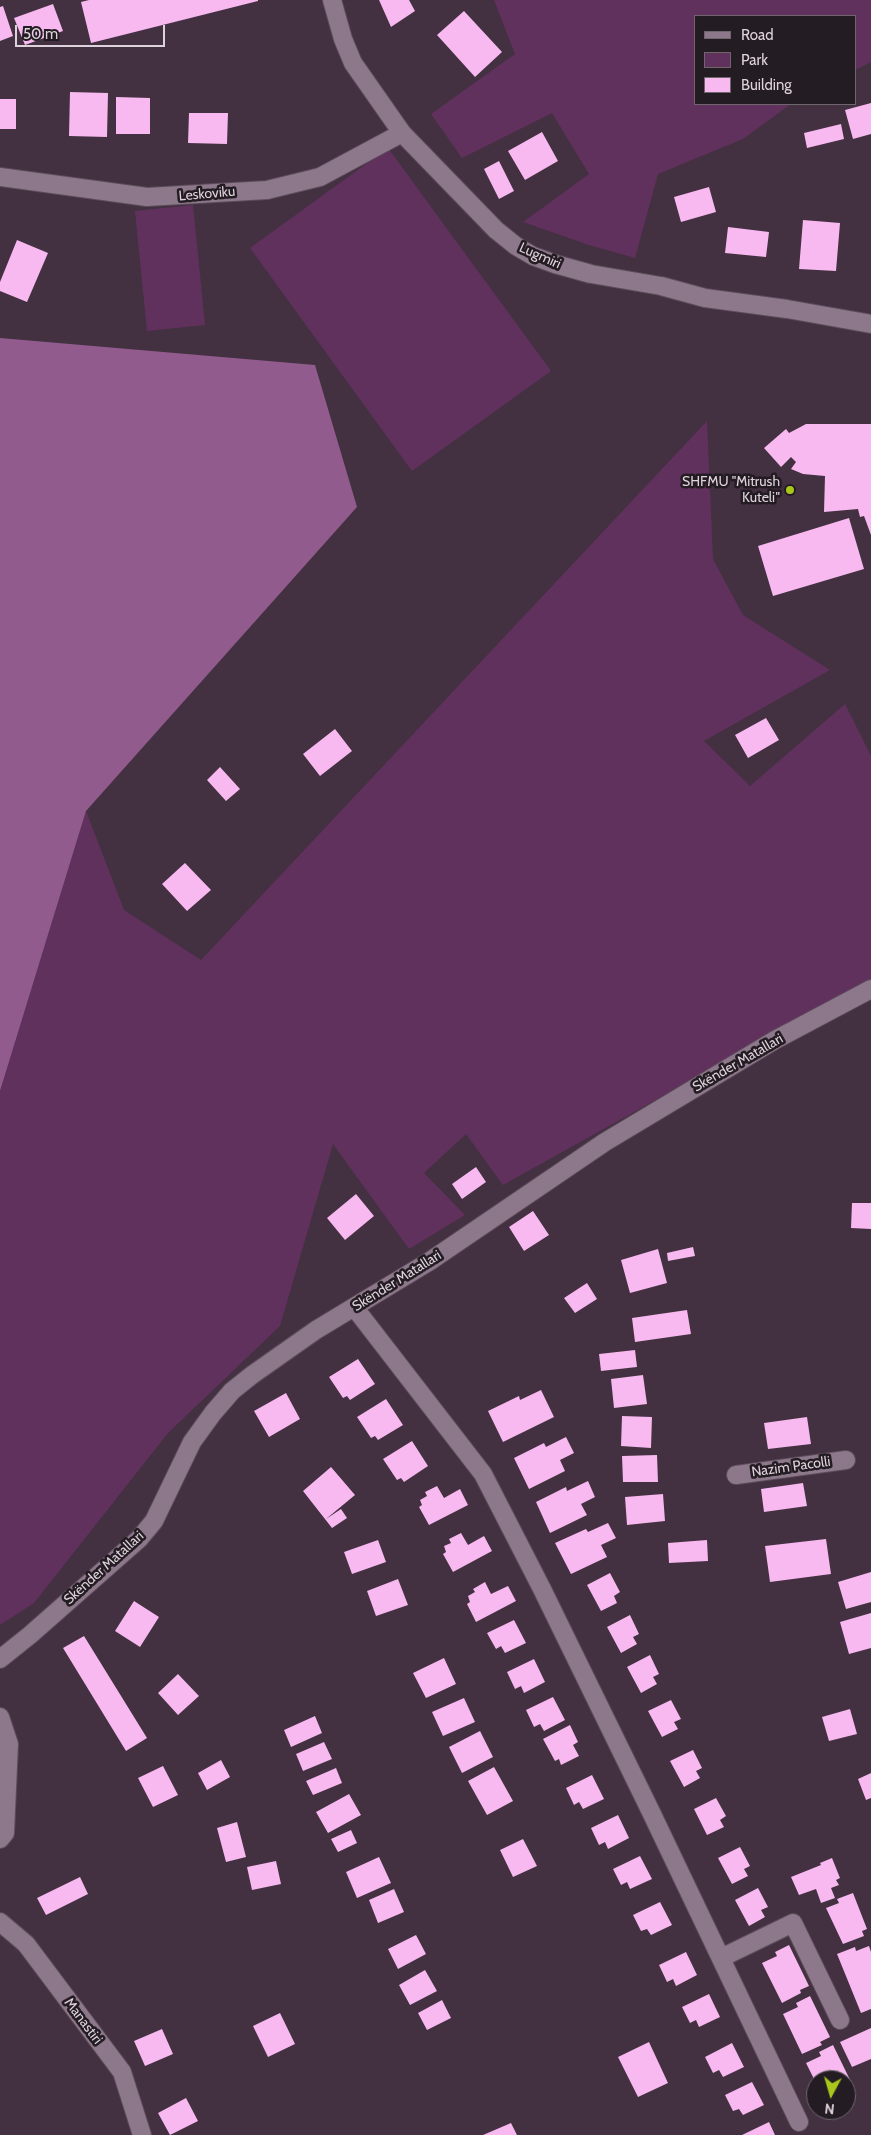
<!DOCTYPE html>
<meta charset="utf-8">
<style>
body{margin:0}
#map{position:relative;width:871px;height:2135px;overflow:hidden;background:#433041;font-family:Cabin,sans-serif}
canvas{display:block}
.legend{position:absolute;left:694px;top:15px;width:162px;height:90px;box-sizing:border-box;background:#241c23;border:1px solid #6e656d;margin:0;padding:6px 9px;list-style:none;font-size:15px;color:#ded2dc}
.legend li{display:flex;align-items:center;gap:10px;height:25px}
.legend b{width:25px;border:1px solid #6e656d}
.north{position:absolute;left:806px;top:2070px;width:50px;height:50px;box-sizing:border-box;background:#241c23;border:1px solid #6e656d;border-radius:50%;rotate:186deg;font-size:14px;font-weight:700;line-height:20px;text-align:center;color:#ded2dc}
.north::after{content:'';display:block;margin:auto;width:18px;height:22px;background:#a9c71b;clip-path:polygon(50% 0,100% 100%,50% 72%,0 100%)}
.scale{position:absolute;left:15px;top:25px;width:150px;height:22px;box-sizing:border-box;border:2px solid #ded2dc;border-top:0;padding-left:6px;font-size:15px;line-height:18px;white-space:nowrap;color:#ded2dc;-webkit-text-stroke:4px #241c23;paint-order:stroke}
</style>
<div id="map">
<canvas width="871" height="2135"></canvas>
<ul class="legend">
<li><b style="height:6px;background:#8d778a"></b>Road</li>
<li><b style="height:14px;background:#61315d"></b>Park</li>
<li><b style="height:14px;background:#f7b9ef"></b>Building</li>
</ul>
<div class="north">N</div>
<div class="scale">50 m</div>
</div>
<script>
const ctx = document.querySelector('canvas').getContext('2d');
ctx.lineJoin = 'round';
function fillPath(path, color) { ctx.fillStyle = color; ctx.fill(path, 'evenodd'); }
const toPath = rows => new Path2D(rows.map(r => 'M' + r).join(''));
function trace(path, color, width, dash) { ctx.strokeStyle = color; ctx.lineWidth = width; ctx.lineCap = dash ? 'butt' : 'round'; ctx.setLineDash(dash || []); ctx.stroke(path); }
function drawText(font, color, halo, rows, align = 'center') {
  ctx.font = font + ' Cabin,sans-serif'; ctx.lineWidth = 5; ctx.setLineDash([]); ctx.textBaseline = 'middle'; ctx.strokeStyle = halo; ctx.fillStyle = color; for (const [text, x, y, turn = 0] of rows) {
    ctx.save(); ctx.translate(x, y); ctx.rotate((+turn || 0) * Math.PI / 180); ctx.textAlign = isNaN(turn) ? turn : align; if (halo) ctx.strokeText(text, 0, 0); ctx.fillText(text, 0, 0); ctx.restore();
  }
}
const green = toPath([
 [494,0,871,0,871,62,855,70,855,16,695,16,695,104,791,104,743,139,658,174,635,258,589,245,523,222,589,174,552,113,462,158,431,114,515,54],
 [388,148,551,371,412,471,250,248],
 [193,205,205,325,147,331,135,211],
 [707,421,713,559,743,615,830,670,704,741,750,786,845,704,871,756,871,980,503,1185,466,1134,424,1173,465,1215,409,1249,333,1144,280,1326,168,1433,34,1603,0,1625,0,1091,86,811,124,910,201,960]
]);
const forest = toPath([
 [0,338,315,365,357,507,86,811,0,1091]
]);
const building = toPath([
 [89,0,258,0,258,1,91,43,81,2],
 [379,0,409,0,415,11,391,27],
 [53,4,63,31,25,45,14,18],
 [3,6,13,36,0,41,0,7],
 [464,11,502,52,475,77,437,35],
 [70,92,108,93,107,137,69,136],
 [116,97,150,98,150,134,116,134],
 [0,99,16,99,16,129,0,129],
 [871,103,871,134,853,139,845,110],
 [189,113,228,113,227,144,188,143],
 [841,124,844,139,807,148,804,133],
 [542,132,558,161,525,180,508,151],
 [499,161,514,191,499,199,484,169],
 [709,187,716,212,681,222,674,197],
 [803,220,840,223,836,271,799,269],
 [728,227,769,232,766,257,725,253],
 [17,240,48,253,27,302,0,291,0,282],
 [806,424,871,424,871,535,864,516,860,517,858,509,824,512,825,476,803,474,791,469,796,462,791,457,781,467,764,448,786,429,789,433],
 [849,518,864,569,773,596,758,546],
 [766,718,779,740,748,758,735,735],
 [335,729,352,751,320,776,303,754],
 [220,767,240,789,226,801,207,780],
 [185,863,211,890,187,911,162,884],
 [476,1167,486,1182,462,1199,452,1184],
 [356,1194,374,1216,345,1240,327,1218],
 [852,1203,871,1203,871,1229,851,1228],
 [533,1211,549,1235,524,1251,509,1227],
 [693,1247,695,1256,668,1261,667,1253],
 [658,1249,667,1283,630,1293,621,1260],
 [587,1283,597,1299,575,1313,564,1298],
 [687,1310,691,1334,635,1342,632,1318],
 [635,1350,637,1367,601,1371,599,1354],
 [358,1359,375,1384,350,1400,347,1396,343,1398,329,1377],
 [643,1375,647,1404,614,1408,611,1379],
 [541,1390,554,1417,503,1442,488,1411,519,1396,520,1400],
 [286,1393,300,1419,269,1437,254,1411],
 [386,1399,403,1425,378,1440,375,1436,371,1438,357,1417],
 [622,1416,652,1417,651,1448,621,1446],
 [807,1417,811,1444,768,1449,764,1423],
 [566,1437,574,1453,560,1460,565,1471,529,1489,514,1458,544,1443,546,1447],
 [412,1441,428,1466,404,1482,401,1478,397,1480,383,1459],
 [657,1455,658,1482,623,1482,622,1456],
 [331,1467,355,1495,326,1519,341,1509,347,1518,332,1528,303,1491],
 [588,1481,595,1497,581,1504,587,1515,550,1533,536,1502,566,1487,567,1491],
 [803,1483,807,1506,764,1512,761,1489],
 [437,1486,444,1498,460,1489,468,1505,429,1525,419,1507,422,1505,420,1500,427,1496,425,1492],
 [663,1494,665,1521,627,1525,625,1497],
 [608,1523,616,1538,601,1545,607,1557,571,1574,555,1543,586,1529,588,1532],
 [461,1533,468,1545,484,1536,492,1551,453,1572,443,1554,446,1552,444,1546,451,1543,449,1539],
 [826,1539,831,1574,770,1582,765,1546],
 [378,1540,386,1562,352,1574,344,1552],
 [707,1540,708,1561,669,1563,668,1543],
 [871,1572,871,1602,846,1609,838,1582],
 [610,1573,620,1592,614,1596,617,1603,601,1611,587,1585],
 [398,1579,408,1605,376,1616,367,1591],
 [485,1582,491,1594,508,1586,516,1601,476,1622,467,1604,470,1602,468,1596,475,1592,473,1589],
 [134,1601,159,1617,140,1647,115,1631],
 [871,1613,871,1648,849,1654,840,1622],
 [630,1615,639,1634,633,1637,637,1644,621,1653,607,1627],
 [514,1620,526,1643,505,1653,501,1646,496,1649,487,1633],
 [84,1636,147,1738,126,1751,63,1648],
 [650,1655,659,1674,653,1677,657,1684,641,1693,627,1667],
 [444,1658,456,1684,426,1698,413,1673],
 [534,1659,545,1682,524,1693,521,1686,515,1689,507,1672],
 [178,1674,199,1696,178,1715,158,1693],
 [553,1697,565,1720,544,1731,540,1724,534,1727,526,1710],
 [464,1698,475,1722,443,1736,432,1712],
 [671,1700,681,1719,674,1722,678,1729,662,1737,648,1711],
 [850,1709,857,1734,829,1741,822,1717],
 [315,1716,322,1733,291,1747,284,1730],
 [570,1725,578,1742,573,1745,579,1756,561,1765,559,1759,555,1761,543,1739],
 [480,1731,493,1757,462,1773,449,1747],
 [324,1742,332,1759,303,1771,296,1754],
 [693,1750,702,1768,696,1771,700,1778,684,1787,670,1761],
 [221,1760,230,1777,207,1790,198,1773],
 [163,1766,178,1795,153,1807,138,1778],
 [494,1767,513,1801,487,1815,468,1781],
 [336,1768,342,1783,313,1795,306,1781],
 [871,1773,871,1798,866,1800,858,1779],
 [592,1775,604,1799,583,1809,579,1802,574,1805,566,1788],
 [349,1794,361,1815,328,1833,316,1812],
 [716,1798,726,1816,720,1820,724,1827,707,1835,694,1809],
 [618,1815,629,1838,608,1849,605,1842,599,1845,591,1828],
 [237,1822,246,1857,226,1862,217,1828],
 [351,1830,357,1843,338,1852,331,1839],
 [523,1839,537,1866,513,1877,500,1850],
 [740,1847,750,1866,744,1869,748,1876,732,1884,718,1858],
 [640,1856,652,1879,630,1889,627,1882,621,1885,613,1869],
 [379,1857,391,1883,357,1898,346,1872],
 [832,1858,840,1878,836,1880,839,1885,831,1888,835,1898,821,1903,816,1889,799,1895,791,1877,821,1865,820,1863],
 [276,1861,281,1884,252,1890,247,1867],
 [80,1877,88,1894,46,1915,37,1898],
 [758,1888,768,1907,761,1910,765,1917,749,1926,735,1900],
 [394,1889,404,1912,378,1923,369,1900],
 [853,1893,867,1929,862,1931,864,1936,843,1944,826,1908,839,1903,837,1899],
 [660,1902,672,1925,651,1935,647,1929,641,1931,633,1915],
 [416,1935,426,1954,398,1969,388,1949],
 [789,1945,809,1986,800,1990,801,1993,782,2003,762,1963,777,1956,775,1952],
 [869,1946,871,1952,871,2009,861,2013,837,1954,855,1947,856,1951],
 [686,1952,697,1975,676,1986,673,1979,667,1982,659,1965],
 [425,1970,437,1991,410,2005,399,1985],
 [709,1994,720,2017,699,2027,696,2020,690,2023,682,2007],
 [810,1996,830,2037,820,2042,822,2045,802,2054,783,2014,798,2007,796,2003],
 [442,2000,451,2018,427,2030,418,2013],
 [280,2013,295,2044,268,2057,253,2026],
 [871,2028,871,2059,852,2067,840,2042],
 [162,2029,173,2054,145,2066,134,2041],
 [649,2042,668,2083,638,2097,618,2057],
 [732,2043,744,2067,723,2077,719,2070,713,2073,705,2057],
 [833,2045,853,2086,846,2090,846,2080,816,2080,816,2083,806,2063,821,2056,819,2052],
 [752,2082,764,2105,743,2115,739,2109,733,2111,725,2095],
 [186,2098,198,2121,170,2135,158,2113],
 [769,2122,775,2135,742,2135],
 [511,2123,517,2135,483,2135]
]);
const minor = toPath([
 [332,0,343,39,353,63,402,133,496,230,516,246,533,256,555,264,591,274,661,286,705,298,787,309,871,324],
 [0,177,147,197,267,190,320,177,402,133],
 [354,1307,483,1474,542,1589,651,1812,799,2122],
 [736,1475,846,1460],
 [0,1659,30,1635,139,1539,154,1521,192,1442,213,1413,232,1391,252,1375,316,1330,430,1261,605,1142,775,1040,871,989],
 [0,1717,9,1744,5,1833,0,1839],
 [0,1922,26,1944,122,2072,142,2135],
 [721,1958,793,1923,840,2020]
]);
const markers = [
 [790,490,5,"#a9c71b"]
];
const streetNames = [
 ["Leskoviku",207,194,-5],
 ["Lugmiri",540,256,24],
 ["Skënder Matallari",738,1063,-30],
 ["Skënder Matallari",397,1281,-32],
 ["Nazim Pacolli",791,1467,-8],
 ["Skënder Matallari",104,1568,-42],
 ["Manastiri",83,2021,53]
];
const poiNames = [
 ["SHFMU \"Mitrush",780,482],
 ["Kuteli\"",780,498]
];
fillPath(green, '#61315d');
fillPath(forest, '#925b8d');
fillPath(building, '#f7b9ef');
trace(minor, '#5c4c5a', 20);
trace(minor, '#8d778a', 18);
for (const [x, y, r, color] of markers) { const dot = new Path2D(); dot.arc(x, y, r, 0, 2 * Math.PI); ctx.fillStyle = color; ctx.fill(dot); trace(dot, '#241c23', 2); }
drawText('14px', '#ded2dc', '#241c23', streetNames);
drawText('14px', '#ded2dc', '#241c23', poiNames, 'right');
</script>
